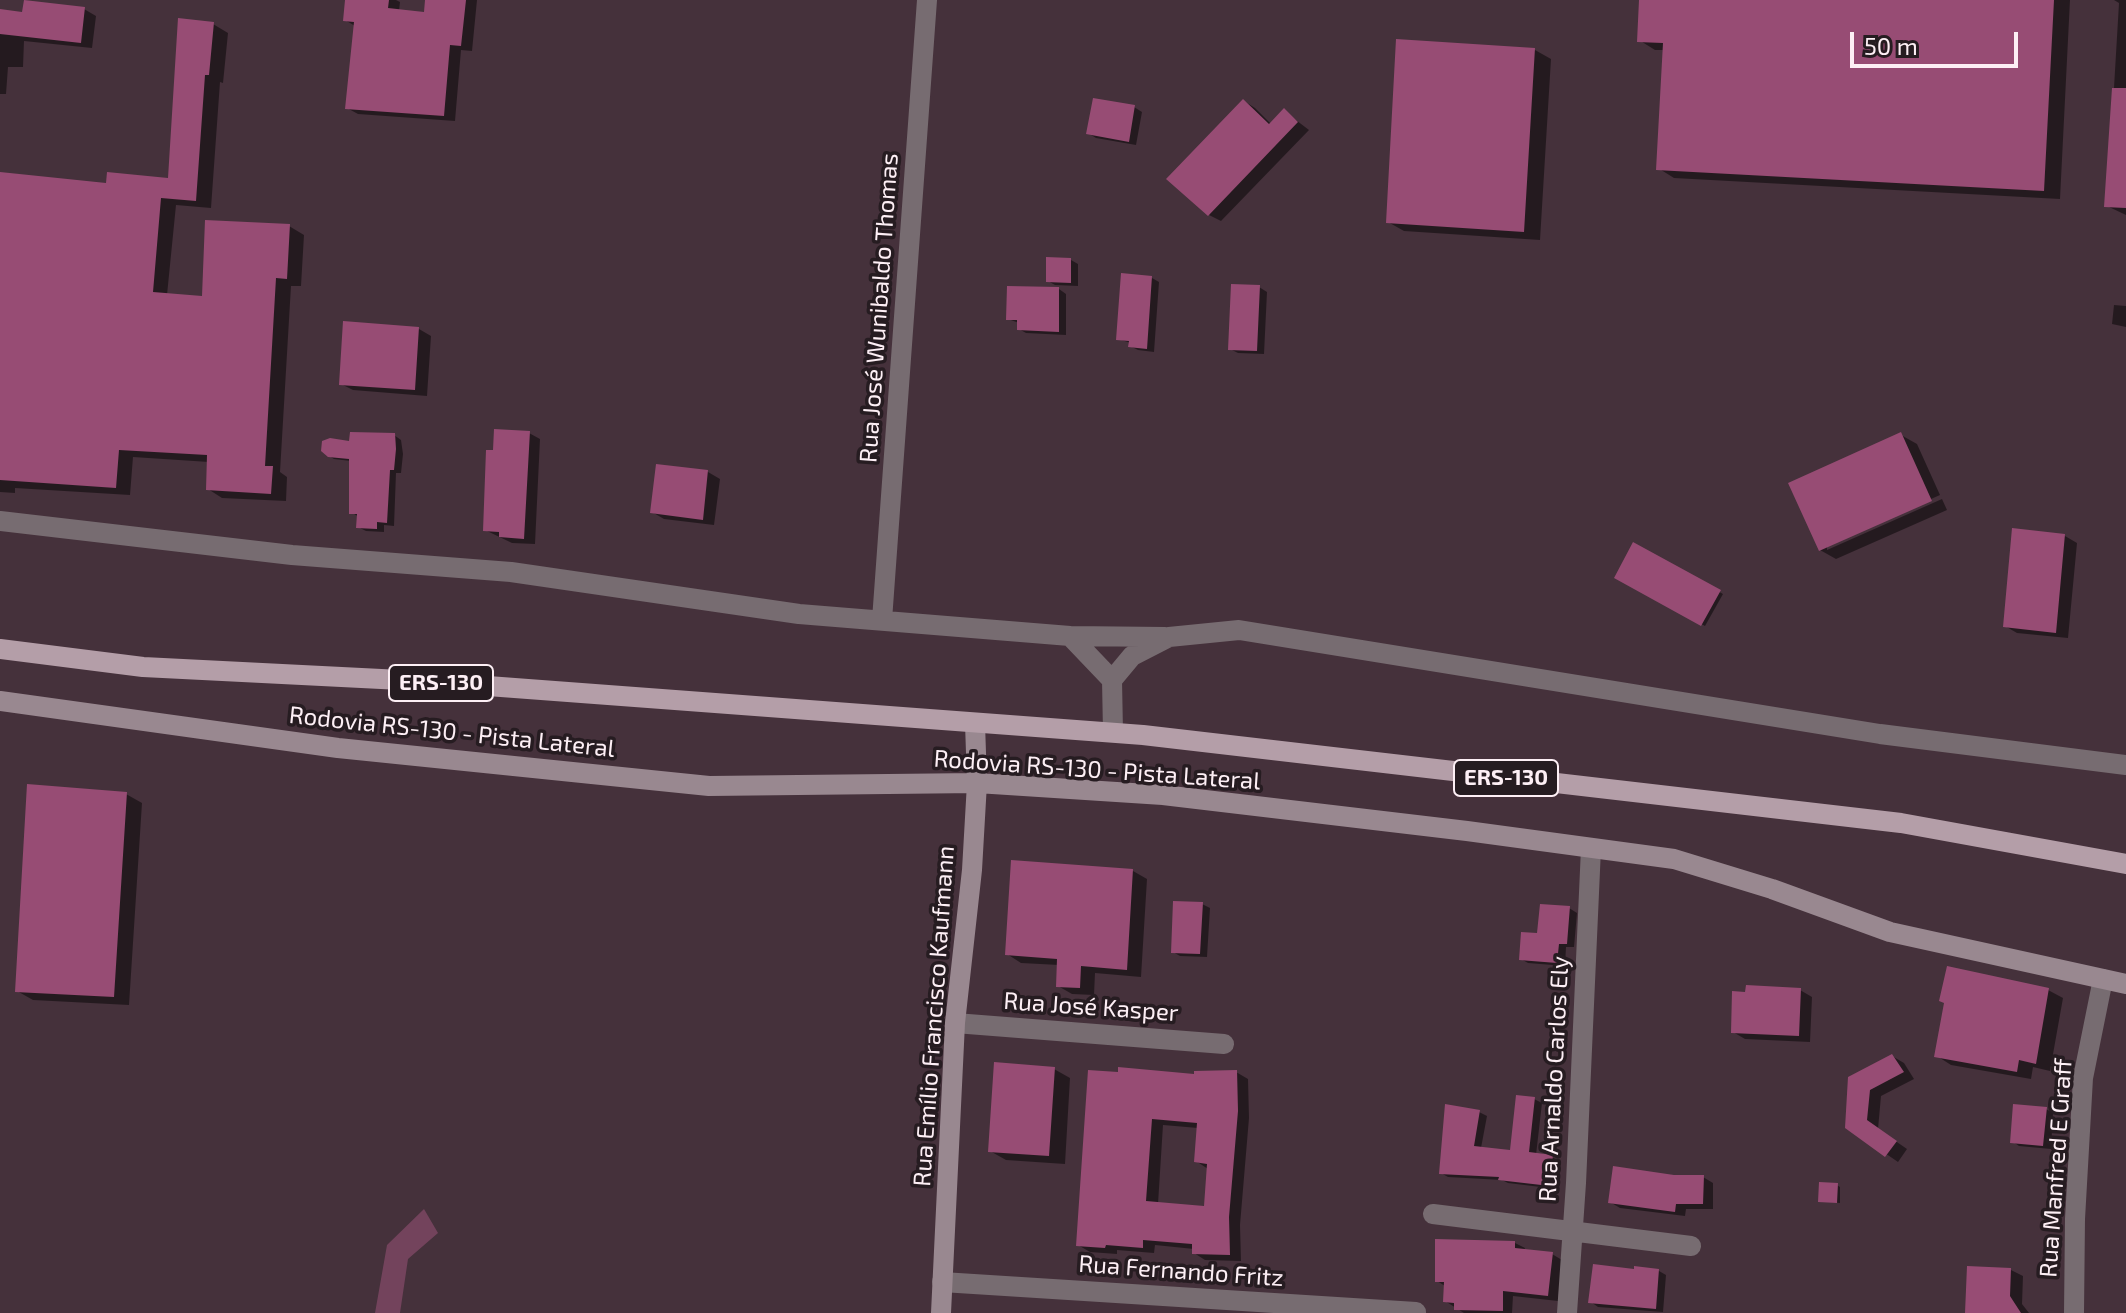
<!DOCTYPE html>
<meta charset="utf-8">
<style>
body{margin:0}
#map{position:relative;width:2126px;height:1313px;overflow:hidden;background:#45313b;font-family:"Exo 2",sans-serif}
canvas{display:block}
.scale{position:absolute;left:1850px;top:32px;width:168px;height:36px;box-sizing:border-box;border:4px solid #fdeff5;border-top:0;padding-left:10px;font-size:24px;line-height:28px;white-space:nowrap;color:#fdeff5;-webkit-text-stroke:6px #261c21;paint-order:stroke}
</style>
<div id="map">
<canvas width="2126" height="1313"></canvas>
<div class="scale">50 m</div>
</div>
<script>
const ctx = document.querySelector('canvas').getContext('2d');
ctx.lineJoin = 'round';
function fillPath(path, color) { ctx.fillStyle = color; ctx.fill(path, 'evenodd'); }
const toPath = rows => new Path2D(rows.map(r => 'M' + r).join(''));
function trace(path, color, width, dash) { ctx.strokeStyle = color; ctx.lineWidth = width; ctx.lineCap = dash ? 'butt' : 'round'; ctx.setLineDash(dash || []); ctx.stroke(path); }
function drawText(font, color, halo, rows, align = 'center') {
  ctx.font = font + ' "Exo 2",sans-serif'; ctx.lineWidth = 7; ctx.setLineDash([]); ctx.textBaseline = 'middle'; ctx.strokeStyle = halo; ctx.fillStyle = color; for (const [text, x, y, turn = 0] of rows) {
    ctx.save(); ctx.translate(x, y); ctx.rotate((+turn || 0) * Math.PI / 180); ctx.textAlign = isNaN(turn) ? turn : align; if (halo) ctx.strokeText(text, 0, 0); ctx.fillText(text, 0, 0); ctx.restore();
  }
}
const green = toPath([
 [424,1209,438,1233,408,1259,400,1313,375,1313,387,1245]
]);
const shadow = toPath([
 [347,0,396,0,400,2,399,11,426,14,427,0,477,0,472,51,461,50,455,121,358,114,347,108,355,26,345,20],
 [1641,0,2070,0,2060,199,1674,178,1658,168,1664,50,1655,50,1639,40],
 [2114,0,2126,0,2126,215,2107,206,2119,3],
 [84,9,96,16,92,48,24,41,23,67,8,67,6,94,0,94,0,11,24,14],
 [213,24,228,33,223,83,220,82,211,208,176,205,167,295,204,298,289,226,304,235,301,286,291,286,280,472,287,477,286,501,222,498,208,489,209,462,133,457,130,495,15,488,15,493,0,492,0,174,108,185,170,180],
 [1535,50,1551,59,1540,240,1404,231,1388,222],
 [1244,101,1255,108,1271,124,1284,111,1309,130,1221,221,1209,215],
 [1134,107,1142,112,1136,145,1096,138,1088,133],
 [1071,260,1078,264,1078,286,1055,285,1048,281],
 [1152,278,1159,282,1154,352,1138,350,1130,346,1131,343,1118,339],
 [1259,287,1267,292,1264,354,1238,353,1230,349],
 [1059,289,1066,294,1066,335,1026,333,1019,329,1019,323,1008,319],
 [2114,305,2126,306,2126,327,2112,324],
 [419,329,431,336,427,396,353,390,341,384],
 [529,433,540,439,535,544,512,543,485,530,495,452],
 [394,435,401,440,403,454,401,473,396,473,394,526,384,525,384,532,366,531,358,527,359,517,351,512,351,461,334,459,326,454,351,444],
 [1901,435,1917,444,1940,495,1827,545,1827,550,1942,499,1947,510,1836,559,1820,550],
 [657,466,708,472,720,479,714,525,664,519,652,512],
 [2065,536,2077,543,2068,638,2017,633,2005,626],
 [1634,544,1723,594,1705,626,1616,577],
 [126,794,142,803,129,1005,33,1000,17,991],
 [1133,871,1147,879,1141,977,1095,973,1094,995,1072,994,1058,986,1059,965,1021,963,1007,954],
 [1202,904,1210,908,1207,957,1180,956,1173,952],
 [1569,908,1577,913,1574,947,1566,947,1565,966,1528,963,1521,959,1539,935],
 [1800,990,1812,997,1810,1042,1745,1039,1733,1032],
 [2048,990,2063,998,2050,1071,2033,1067,2031,1079,1951,1065,1937,1056],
 [1892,1056,1904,1063,1914,1079,1881,1096,1878,1129,1907,1149,1898,1162,1847,1127,1850,1079],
 [1054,1069,1070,1078,1065,1164,1006,1160,990,1151],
 [1236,1072,1248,1079,1249,1118,1240,1225,1241,1261,1205,1260,1194,1253,1194,1249,1155,1245,1154,1253,1117,1250,1117,1254,1090,1252,1078,1245,1090,1073,1196,1076],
 [1163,1125,1198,1128,1196,1161,1208,1169,1206,1208,1158,1204],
 [1534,1099,1542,1103,1536,1155,1552,1157,1560,1162,1557,1189,1508,1183,1502,1180,1448,1177,1441,1173,1479,1112,1487,1116,1481,1148,1511,1152],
 [2046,1109,2053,1113,2051,1149,2019,1146,2012,1141],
 [1674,1177,1703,1177,1713,1183,1713,1209,1686,1209,1685,1216,1620,1208,1610,1202],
 [1837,1185,1840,1187,1840,1203,1820,1201],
 [1515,1243,1525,1248,1524,1251,1552,1254,1562,1260,1558,1301,1513,1296,1512,1313,1464,1313,1445,1301,1445,1286,1437,1281],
 [2011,1270,2023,1276,2022,1304,2029,1313,1967,1313],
 [1636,1271,1659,1271,1666,1275,1663,1312,1598,1307,1591,1302]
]);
const building = toPath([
 [24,0,85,7,81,43,0,34,0,9,22,12],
 [345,0,389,0,388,8,424,12,425,0,466,0,461,46,450,45,444,116,345,109,354,22,343,21],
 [1639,0,2054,0,2044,191,1656,170,1663,43,1637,42],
 [178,18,214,22,209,75,205,75,196,201,161,198,153,292,202,296,205,220,290,224,287,279,276,278,265,466,273,466,271,494,206,490,207,455,119,450,116,488,0,480,0,172,106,183,107,172,168,178],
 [1396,39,1535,48,1524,232,1386,223],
 [2112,88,2126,88,2126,208,2104,207],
 [1093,98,1135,105,1129,142,1086,134],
 [1243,99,1269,124,1284,108,1298,122,1208,216,1166,179],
 [1046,257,1071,258,1071,283,1046,282],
 [1121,273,1152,276,1147,349,1128,347,1129,341,1116,340],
 [1231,284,1260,285,1257,351,1228,350],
 [1007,286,1059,287,1059,332,1017,330,1017,320,1006,320],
 [343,321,419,327,415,390,339,385],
 [494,429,530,431,524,539,499,537,499,532,483,531,486,450,493,450],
 [350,432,395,433,396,449,394,470,390,470,387,523,377,522,377,529,356,528,357,514,349,514,349,459,328,457,321,451,322,441,330,438,349,441],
 [1901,432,1932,501,1819,551,1788,483],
 [656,464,708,470,703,520,650,513],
 [2012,528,2065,534,2056,633,2003,627],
 [1633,542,1721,590,1701,626,1614,578],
 [27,784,127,792,114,997,15,992],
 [1011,860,1133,869,1127,970,1081,966,1080,988,1056,987,1057,959,1005,955],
 [1173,901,1203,902,1200,954,1171,953],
 [1540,904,1570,906,1567,944,1559,944,1557,963,1519,960,1521,932,1537,933],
 [1947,966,2049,988,2036,1064,2019,1060,2017,1072,1934,1057,1944,1003,1939,1001],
 [1746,985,1801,988,1799,1036,1731,1033,1732,991,1745,992],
 [1892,1054,1904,1072,1870,1090,1867,1120,1897,1141,1885,1157,1845,1128,1848,1077],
 [994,1062,1055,1067,1049,1156,988,1152],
 [1118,1067,1194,1074,1194,1071,1237,1070,1238,1111,1229,1217,1230,1255,1192,1254,1192,1244,1143,1240,1143,1248,1106,1245,1105,1248,1076,1246,1088,1070,1118,1072],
 [1152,1119,1197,1123,1194,1162,1207,1164,1204,1206,1146,1201],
 [1516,1095,1535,1097,1529,1152,1553,1155,1550,1186,1498,1180,1499,1177,1439,1174,1445,1104,1480,1110,1474,1146,1510,1150],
 [2013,1104,2047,1107,2043,1146,2010,1143],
 [1613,1166,1674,1175,1704,1175,1703,1204,1676,1204,1675,1212,1608,1203],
 [1819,1182,1838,1183,1837,1203,1818,1202],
 [1435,1239,1515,1241,1515,1248,1553,1252,1548,1296,1503,1291,1503,1311,1454,1310,1454,1303,1443,1302,1444,1282,1435,1282],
 [1593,1264,1634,1269,1634,1266,1659,1269,1656,1309,1588,1303],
 [1967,1266,2011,1268,2010,1296,2021,1313,1965,1313]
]);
const street = toPath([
 [0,521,292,555,511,572,799,614,1070,636,1112,680,1113,732],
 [882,620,927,0],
 [1070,636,1165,637],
 [1112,680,1132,656,1169,637,1239,630,1880,734,2126,765],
 [955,1023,1224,1044],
 [1433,1214,1691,1246],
 [942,1282,1416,1312],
 [1567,1313,1576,1183,1591,848],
 [2074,1313,2075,1219,2083,1078,2103,979]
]);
const secondary = toPath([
 [0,701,338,748,709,786,977,783,1163,795,1467,831,1674,859,1772,889,1890,932,2126,984],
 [941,1313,955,1023,972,870,977,783,975,723]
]);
const primary = toPath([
 [0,649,143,667,421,681,1143,735,1901,823,2126,864]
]);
const shields = [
 [441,683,104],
 [1506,778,104]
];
const shieldNames = [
 ["ERS-130",441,683],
 ["ERS-130",1506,778]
];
const streetNames = [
 ["Rua José Wunibaldo Thomas",879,308,-86],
 ["Rodovia RS-130 - Pista Lateral",452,732,6],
 ["Rodovia RS-130 - Pista Lateral",1097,770,4],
 ["Rua José Kasper",1091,1007,4],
 ["Rua Emílio Francisco Kaufmann",934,1016,-86],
 ["Rua Arnaldo Carlos Ely",1554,1079,-87],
 ["Rua Manfred E Graff",2056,1168,-86],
 ["Rua Fernando Fritz",1181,1271,4]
];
fillPath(green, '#73435c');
fillPath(shadow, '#0007');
fillPath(building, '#974c74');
trace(street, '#776c71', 20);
trace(secondary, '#998890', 20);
trace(primary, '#b49ea8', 20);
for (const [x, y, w] of shields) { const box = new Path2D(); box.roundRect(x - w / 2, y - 18, w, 36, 6); ctx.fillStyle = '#261c21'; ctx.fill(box); trace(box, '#fdeff5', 2); }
drawText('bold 22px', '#fdeff5', null, shieldNames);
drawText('24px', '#fdeff5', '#261c21', streetNames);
</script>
